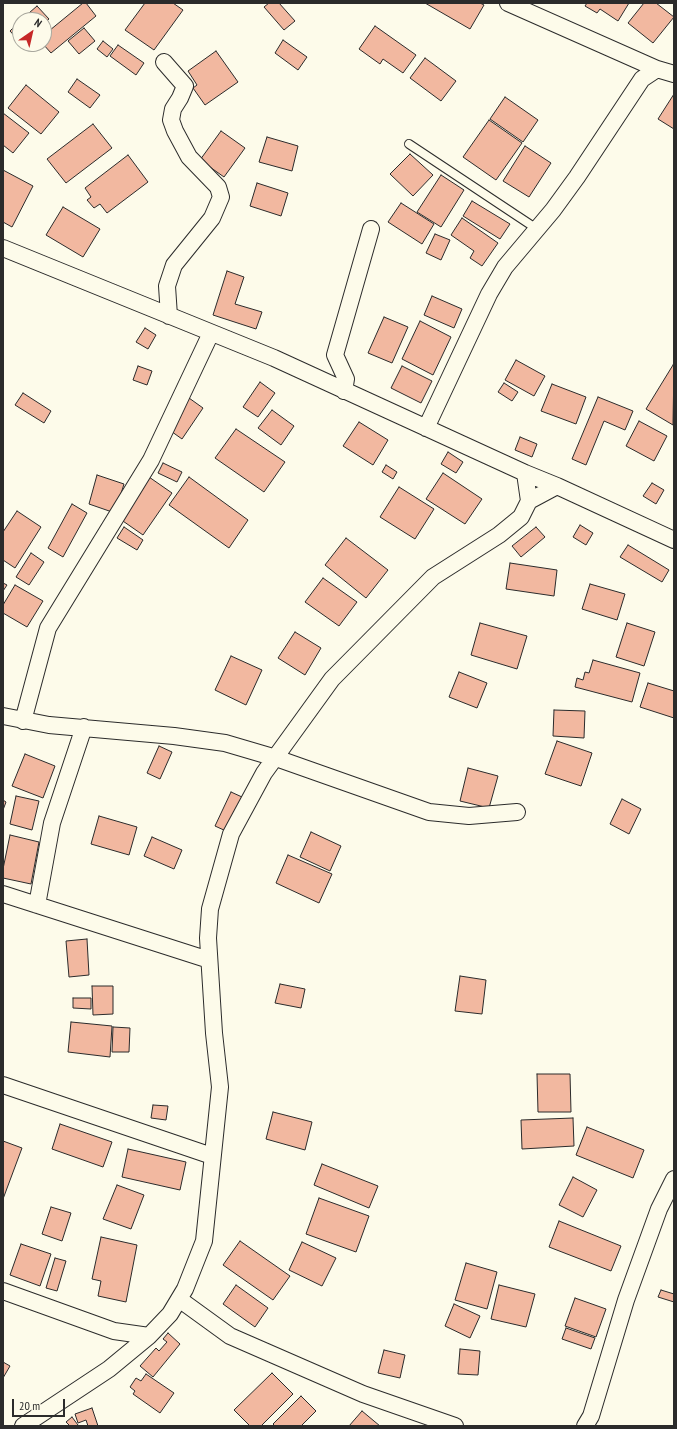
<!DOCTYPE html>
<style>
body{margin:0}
#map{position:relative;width:677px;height:1429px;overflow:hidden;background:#fdfbea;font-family:"PT Sans Narrow",sans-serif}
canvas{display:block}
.frame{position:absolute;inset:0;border:4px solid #2b2b2b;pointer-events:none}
.north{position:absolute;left:12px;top:12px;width:40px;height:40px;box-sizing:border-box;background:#fdfbea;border:1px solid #a9a89e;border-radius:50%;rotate:34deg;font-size:11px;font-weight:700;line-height:16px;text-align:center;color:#2b2b2b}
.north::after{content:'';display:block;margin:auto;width:14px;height:18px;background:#c62828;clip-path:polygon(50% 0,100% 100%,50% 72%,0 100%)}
.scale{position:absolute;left:12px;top:1399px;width:53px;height:18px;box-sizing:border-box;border:2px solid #2b2b2b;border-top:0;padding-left:5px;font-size:12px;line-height:14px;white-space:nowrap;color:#2b2b2b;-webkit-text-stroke:3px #fdfbea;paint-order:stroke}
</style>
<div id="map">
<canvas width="677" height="1429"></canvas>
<div class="frame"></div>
<div class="north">N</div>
<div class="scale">20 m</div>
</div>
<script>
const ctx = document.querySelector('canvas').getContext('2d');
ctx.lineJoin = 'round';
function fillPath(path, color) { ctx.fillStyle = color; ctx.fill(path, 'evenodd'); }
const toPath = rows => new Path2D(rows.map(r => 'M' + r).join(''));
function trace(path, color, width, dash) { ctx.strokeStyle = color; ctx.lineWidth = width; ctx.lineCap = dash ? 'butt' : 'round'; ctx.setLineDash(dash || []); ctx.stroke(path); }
const building = toPath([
 [83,3,86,3,96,16,51,53,43,44,44,35,83,3],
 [145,3,173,3,183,10,154,50,125,30,145,3],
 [269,3,279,3,295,21,284,30,264,7,269,3],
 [425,3,480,3,484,5,470,29,425,3],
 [587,3,629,3,618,21,600,9,597,13,585,6,587,3],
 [644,3,656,3,674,17,653,43,628,23,644,3],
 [37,6,49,19,44,23,44,20,21,20,37,6],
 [20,21,20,42,10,31,20,21],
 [375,26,416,55,403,73,383,59,380,64,359,49,375,26],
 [84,28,95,41,79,54,68,41,84,28],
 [283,40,307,57,298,70,275,53,283,40],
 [103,41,113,49,107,57,97,49,103,41],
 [118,45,144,63,136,75,110,56,118,45],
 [216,51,238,82,205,105,193,88,197,85,188,71,216,51],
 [425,58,456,81,441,101,410,78,425,58],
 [77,79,100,95,90,108,68,92,77,79],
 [26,85,59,112,41,134,8,108,26,85],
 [674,94,674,129,658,119,674,94],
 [505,97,538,120,523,142,490,119,505,97],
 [3,113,29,133,13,153,3,145,3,113],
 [489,120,522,143,496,180,463,157,489,120],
 [93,124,112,148,66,183,47,159,93,124],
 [221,131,245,148,224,177,200,160,221,131],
 [267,137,298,146,292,171,259,162,267,137],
 [525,146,551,163,529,197,503,181,525,146],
 [410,154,433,175,413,196,390,174,410,154],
 [128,155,148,182,107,213,100,204,94,208,87,200,91,197,85,188,128,155],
 [3,170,33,186,12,227,3,222,3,170],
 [441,175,464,190,441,227,417,212,441,175],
 [257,183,288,193,281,216,250,206,257,183],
 [472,201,510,224,500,239,463,216,472,201],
 [401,203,434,224,422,244,388,222,401,203],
 [63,207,100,229,83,257,46,235,63,207],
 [462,218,498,243,482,266,470,258,474,251,451,235,462,218],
 [435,234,450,240,441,260,426,253,435,234],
 [227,271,244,277,235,304,262,312,256,329,213,315,227,271],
 [432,296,462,309,454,328,424,315,432,296],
 [384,317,408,327,392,363,368,353,384,317],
 [420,321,451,337,433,375,402,359,420,321],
 [145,328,156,335,148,349,136,342,145,328],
 [516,360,545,376,534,396,505,380,516,360],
 [673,365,674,366,673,425,646,409,673,365],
 [138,366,152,371,147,385,133,380,138,366],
 [402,366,432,381,421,403,391,388,402,366],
 [260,382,275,393,258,417,243,407,260,382],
 [504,383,518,392,512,401,498,392,504,383],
 [552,384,586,397,576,424,541,411,552,384],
 [23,393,51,411,44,423,15,405,23,393],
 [598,397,633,411,625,430,604,421,586,465,572,459,598,397],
 [189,398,203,408,182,439,168,429,189,398],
 [272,410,294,426,281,445,258,428,272,410],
 [639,421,667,436,654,461,626,446,639,421],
 [359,422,388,440,373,465,343,446,359,422],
 [236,429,285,462,264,492,215,458,236,429],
 [520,437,537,444,532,457,515,450,520,437],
 [448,452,463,462,456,473,441,464,448,452],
 [163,463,182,472,177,482,158,473,163,463],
 [386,465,397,472,393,479,382,472,386,465],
 [443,473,482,499,465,524,426,499,443,473],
 [97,475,124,484,115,513,89,504,97,475],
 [149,477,172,493,143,535,120,519,149,477],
 [189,477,248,520,229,548,169,505,189,477],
 [652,483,664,490,656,504,643,496,652,483],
 [399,487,434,509,415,539,380,517,399,487],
 [72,504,87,513,63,557,48,548,72,504],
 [17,511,41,527,15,568,3,560,3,532,17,511],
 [580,525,593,533,586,545,573,537,580,525],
 [124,527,143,540,137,550,117,538,124,527],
 [536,527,545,537,521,557,512,546,536,527],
 [346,538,388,570,366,598,325,565,346,538],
 [628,545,669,570,662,582,620,557,628,545],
 [31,553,44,562,29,585,16,577,31,553],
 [510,563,557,570,554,596,506,589,510,563],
 [323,578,357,602,339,626,305,602,323,578],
 [3,583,7,585,3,591,3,583],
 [590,584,625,594,617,620,582,609,590,584],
 [15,585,43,601,27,627,3,613,3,605,15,585],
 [480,623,527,636,517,669,471,655,480,623],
 [627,623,655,632,644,666,616,657,627,623],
 [295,632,321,648,305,675,278,658,295,632],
 [231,656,262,670,246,705,215,690,231,656],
 [593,660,640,673,632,702,575,687,577,678,583,680,585,672,589,673,593,660],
 [459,672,487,683,477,708,449,697,459,672],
 [648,683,674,691,674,718,640,707,648,683],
 [554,710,585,711,584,738,553,736,554,710],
 [557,741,592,753,581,786,545,774,557,741],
 [159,746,172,752,160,779,147,773,159,746],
 [25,754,55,766,43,798,12,786,25,754],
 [468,768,498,776,489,808,460,801,468,768],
 [231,792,242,797,226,831,215,826,231,792],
 [16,796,39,801,32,830,10,824,16,796],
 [622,799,641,809,629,834,610,824,622,799],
 [3,800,6,802,3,810,3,800],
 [99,816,137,827,129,855,91,844,99,816],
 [311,832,341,846,330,871,300,857,311,832],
 [10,835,39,842,31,884,3,878,3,869,10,835],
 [152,837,182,850,174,869,144,856,152,837],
 [288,855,332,874,319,903,276,883,288,855],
 [87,939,89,975,69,977,66,941,87,939],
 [460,976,486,980,482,1014,455,1011,460,976],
 [280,984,305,989,301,1008,275,1003,280,984],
 [92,986,113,986,113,1014,93,1015,92,986],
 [73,998,91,998,91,1009,73,1008,73,998],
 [71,1022,112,1026,110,1057,68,1052,71,1022],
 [113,1027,130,1028,129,1052,112,1052,113,1027],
 [537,1074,570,1074,571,1112,538,1112,537,1074],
 [153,1105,168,1106,166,1120,151,1118,153,1105],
 [273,1112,312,1122,305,1150,266,1139,273,1112],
 [573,1118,574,1146,522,1149,521,1120,573,1118],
 [60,1124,112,1142,103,1167,52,1149,60,1124],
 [587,1127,644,1150,633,1178,576,1155,587,1127],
 [3,1141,22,1148,3,1199,3,1141],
 [128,1149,186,1162,180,1190,122,1177,128,1149],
 [322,1164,378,1186,369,1208,314,1185,322,1164],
 [573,1177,597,1190,583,1217,559,1205,573,1177],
 [117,1185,144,1195,131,1229,103,1219,117,1185],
 [319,1198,369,1216,356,1252,306,1234,319,1198],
 [51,1207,71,1213,62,1241,42,1234,51,1207],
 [559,1221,621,1246,611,1271,549,1247,559,1221],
 [101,1237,137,1245,126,1302,98,1296,101,1281,92,1279,101,1237],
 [240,1241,290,1276,273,1300,223,1265,240,1241],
 [302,1242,336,1258,322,1286,289,1270,302,1242],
 [21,1244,51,1254,40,1286,10,1275,21,1244],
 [55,1258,66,1261,57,1291,46,1288,55,1258],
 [466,1263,497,1272,487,1309,455,1300,466,1263],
 [236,1285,268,1308,255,1327,223,1304,236,1285],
 [499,1285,535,1294,526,1327,491,1319,499,1285],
 [661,1290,674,1294,674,1302,658,1297,661,1290],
 [575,1298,606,1309,596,1337,565,1326,575,1298],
 [454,1304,480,1316,470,1338,445,1326,454,1304],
 [566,1328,595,1338,591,1349,562,1339,566,1328],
 [168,1333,180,1344,153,1377,140,1366,156,1348,159,1351,167,1342,163,1339,168,1333],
 [460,1349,480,1351,478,1375,458,1374,460,1349],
 [384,1350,405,1355,400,1378,378,1373,384,1350],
 [3,1362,10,1366,3,1378,3,1362],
 [272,1373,293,1394,261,1426,250,1426,234,1410,272,1373],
 [146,1374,174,1393,160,1413,133,1394,135,1391,130,1387,136,1378,141,1381,146,1374],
 [301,1396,316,1411,301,1426,275,1426,273,1424,301,1396],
 [92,1408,98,1426,88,1426,86,1420,78,1423,75,1414,92,1408],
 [362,1411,380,1426,349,1426,362,1411],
 [72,1417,78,1425,76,1426,70,1426,66,1422,72,1417]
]);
const lane = toPath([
 [409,144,537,229]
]);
const street = toPath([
 [508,3,657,69],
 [164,62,185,86,180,98,173,109,171,120,175,131,189,157,218,187,221,197,212,218,174,265,167,286,169,316],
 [3,248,274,358,525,473,557,486,674,540],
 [344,391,346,379,335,355,371,229],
 [426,428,489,294,505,267,553,210,577,177,642,79,657,69,674,74],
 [529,501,557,486],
 [3,716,49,725,174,736,225,743,276,758,429,812,469,816,517,812],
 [23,721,48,628,151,460,211,333],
 [3,894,209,960],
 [37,905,52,823,84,727],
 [3,1085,212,1156],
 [3,1291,114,1331,149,1336],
 [179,1299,230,1336,363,1394,455,1426],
 [23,1426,109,1369,149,1336,170,1314,185,1289,204,1241,220,1087,214,1033,208,938,210,909,231,834,264,773,332,679,433,577,499,535,521,517,529,501,525,473],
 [585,1426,591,1416,626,1300,659,1209,674,1179]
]);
fillPath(building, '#f2b8a0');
trace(building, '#2b2b2b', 1);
trace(lane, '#2b2b2b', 10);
trace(street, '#2b2b2b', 18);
trace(lane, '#fdfbea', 8);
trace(street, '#fdfbea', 16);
</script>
